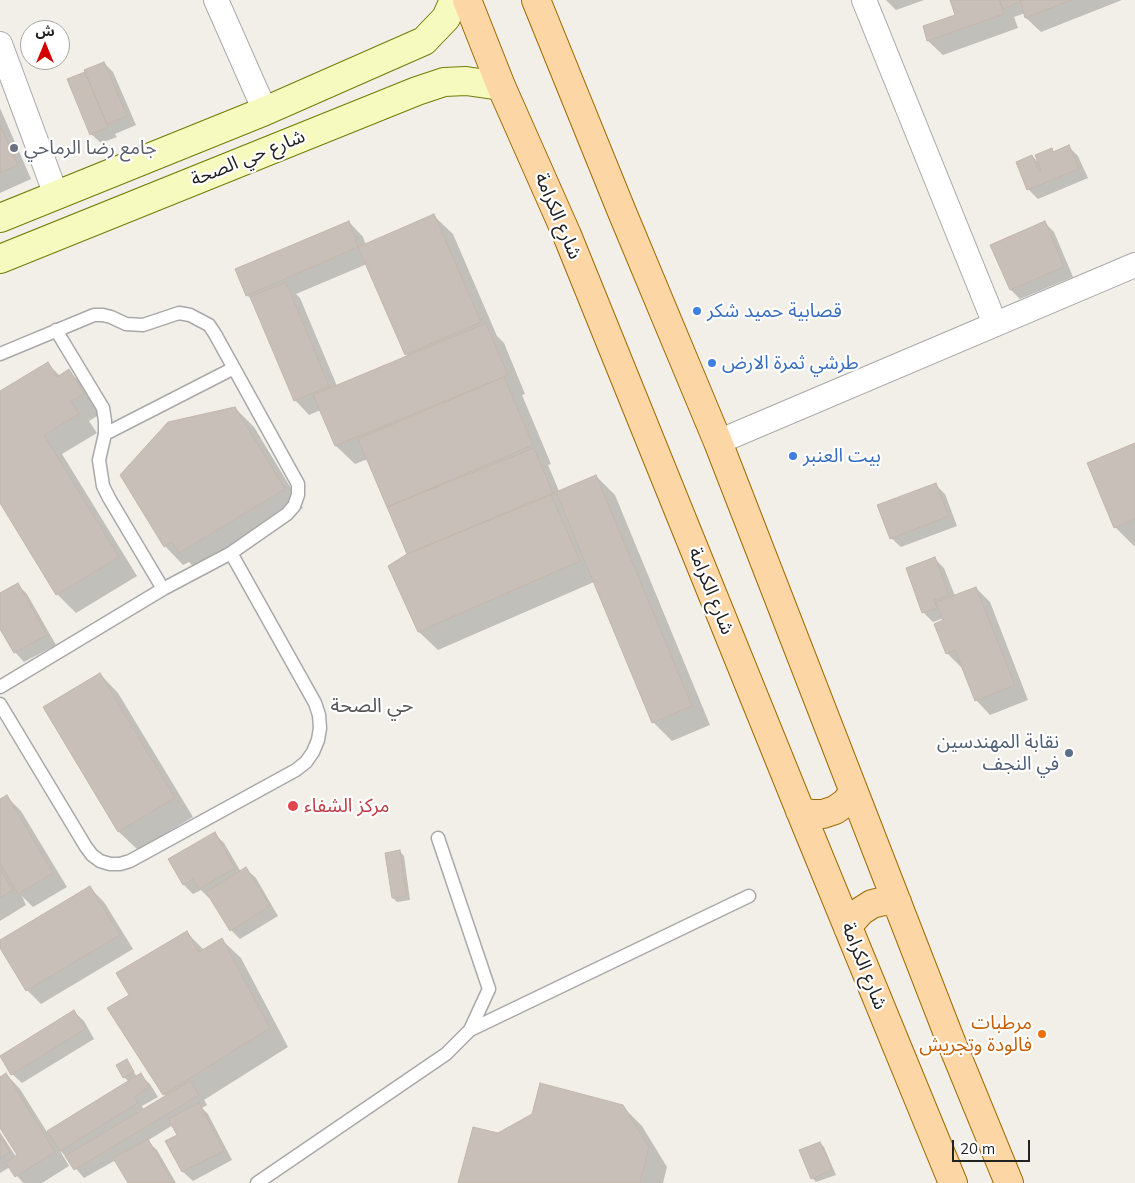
<!DOCTYPE html>
<meta charset="utf-8">
<style>
body{margin:0}
#map{position:relative;width:1135px;height:1183px;overflow:hidden;background:#f2efe9;font-family:Mulish,"Noto Sans Arabic",sans-serif}
canvas{display:block}
.north{position:absolute;left:20px;top:20px;width:50px;height:50px;box-sizing:border-box;background:#fff;border:1px solid #a7a7a7;border-radius:50%;rotate:0deg;font-size:14px;font-weight:700;line-height:20px;text-align:center;color:#222}
.north::after{content:'';display:block;margin:auto;width:18px;height:22px;background:#d40000;clip-path:polygon(50% 0,100% 100%,50% 72%,0 100%)}
.scale{position:absolute;left:952px;top:1140px;width:78px;height:22px;box-sizing:border-box;border:2px solid #222;border-top:0;padding-left:6px;font-size:15px;line-height:18px;white-space:nowrap;color:#222;-webkit-text-stroke:4px #fff;paint-order:stroke}
</style>
<div id="map">
<canvas width="1135" height="1183"></canvas>
<div class="north">ش</div>
<div class="scale">20 m</div>
</div>
<script>
const ctx = document.querySelector('canvas').getContext('2d');
ctx.lineJoin = 'round';
function fillPath(path, color) { ctx.fillStyle = color; ctx.fill(path, 'evenodd'); }
const toPath = rows => new Path2D(rows.map(r => 'M' + r).join(''));
function trace(path, color, width, dash) { ctx.strokeStyle = color; ctx.lineWidth = width; ctx.lineCap = dash ? 'butt' : 'round'; ctx.setLineDash(dash || []); ctx.stroke(path); }
function drawText(font, color, halo, rows, align = 'center') {
  ctx.font = font + ' Mulish,"Noto Sans Arabic",sans-serif'; ctx.lineWidth = 4.5; ctx.setLineDash([]); ctx.textBaseline = 'middle'; ctx.strokeStyle = halo; ctx.fillStyle = color; for (const [text, x, y, turn = 0] of rows) {
    ctx.save(); ctx.translate(x, y); ctx.rotate((+turn || 0) * Math.PI / 180); ctx.textAlign = isNaN(turn) ? turn : align; if (halo) ctx.strokeText(text, 0, 0); ctx.fillText(text, 0, 0); ctx.restore();
  }
}
const shadow = toPath([
 [886,0,924,0,896,10],
 [951,0,1122,0,1041,32,1026,18,1025,13,1014,17,1018,28,943,55,928,41,924,27,956,16],
 [104,63,113,72,136,125,115,134,117,137,101,143,91,134,69,80],
 [0,108,31,179,0,193],
 [1069,147,1078,156,1088,178,1038,199,1028,189,1032,156,1040,164,1052,149,1055,153],
 [434,216,453,234,497,336,504,343,525,394,522,395,551,464,548,465,559,491,596,476,615,495,710,725,672,741,653,722,594,582,438,650,419,632,409,554,368,459,355,464,336,446,321,410,309,415,295,400,253,301,247,295,349,222,363,237,366,245],
 [367,264,408,356,337,386,300,298,296,294],
 [1045,223,1054,232,1073,277,1020,299,1011,290],
 [48,364,60,376,69,371,88,390,102,413,89,421,97,433,62,454,137,576,76,613,57,594,0,501,0,393],
 [235,408,254,427,303,508,198,571,189,562,183,565,165,546],
 [1135,445,1135,545,1134,546,1115,527],
 [935,484,945,494,957,526,901,547,891,538],
 [935,559,944,568,955,596,976,588,990,602,1028,700,990,715,976,700,963,667,961,667,947,653,944,618,933,622,923,612],
 [18,585,27,594,56,645,24,662,15,652,0,626,0,595],
 [100,674,118,693,193,817,138,850,119,832,44,707],
 [6,796,21,811,67,887,33,907,22,896,26,905,0,921,0,800],
 [215,834,224,843,241,872,246,869,256,878,278,916,240,939,231,930,210,897,209,898,201,890,193,894,184,885,170,859],
 [400,852,404,856,410,900,397,902,393,898],
 [89,887,104,902,133,949,41,1004,27,990,0,945,0,942],
 [186,932,204,950,222,940,241,958,288,1047,204,1100,207,1105,202,1108,208,1114,232,1160,193,1181,183,1172,167,1141,178,1135,173,1125,147,1141,157,1150,176,1183,129,1183,116,1160,84,1178,59,1149,69,1166,42,1183,23,1183,10,1167,0,1173,0,1132,16,1157,19,1155,0,1126,0,1078,6,1074,20,1089,47,1132,129,1082,124,1077,127,1061,137,1077,140,1075,150,1084,158,1097,142,1106,144,1110,166,1097,109,1008,131,995],
 [74,1012,84,1021,94,1039,22,1083,12,1074],
 [622,1106,642,1126,667,1167,663,1183,459,1183,499,1134],
 [820,1143,824,1147,836,1175,816,1182,812,1178]
]);
const building = toPath([
 [950,0,999,0,1004,14,927,41,923,26,955,15,950,0],
 [1000,0,1024,0,1003,9,1000,0],
 [1020,0,1072,0,1025,18,1020,0],
 [104,62,127,116,107,124,84,70,104,62],
 [85,72,108,127,90,135,67,79,85,72],
 [0,125,18,165,0,173,0,125],
 [1069,145,1079,169,1027,190,1016,162,1032,155,1039,171,1041,170,1035,155,1052,148,1053,152,1069,145],
 [434,214,481,322,405,355,358,247,434,214],
 [349,221,358,247,246,296,235,269,349,221],
 [1045,221,1064,267,1010,290,990,245,1045,221],
 [286,282,329,386,294,401,250,297,286,282],
 [486,323,508,375,335,446,313,395,486,323],
 [48,362,57,377,69,369,84,394,71,401,79,414,44,435,119,557,56,595,0,503,0,391,48,362],
 [504,377,533,445,387,507,358,439,504,377],
 [235,407,285,489,179,553,172,542,164,547,120,475,168,422,235,407],
 [1135,443,1135,519,1114,528,1087,463,1135,443],
 [534,448,553,493,407,554,387,507,534,448],
 [596,475,692,706,652,723,556,492,596,475],
 [936,483,949,516,890,539,877,505,936,483],
 [551,495,580,561,418,632,388,566,407,554,551,495],
 [935,557,949,595,934,600,937,608,922,613,906,568,935,557],
 [18,583,47,635,14,653,0,629,0,593,18,583],
 [976,587,1015,685,975,701,955,650,946,654,934,624,943,620,936,602,976,587],
 [100,673,175,798,118,832,43,707,100,673],
 [7,795,53,873,18,894,0,863,0,799,7,795],
 [215,832,235,868,199,889,193,879,183,885,168,859,215,832],
 [400,850,407,896,392,898,385,853,400,850],
 [246,867,270,906,230,931,206,892,246,867],
 [0,869,13,890,0,898,0,869],
 [90,886,120,935,26,991,0,948,0,940,90,886],
 [187,931,199,952,222,938,270,1028,163,1095,107,1008,129,995,116,973,187,931],
 [74,1010,85,1029,11,1075,0,1056,74,1010],
 [127,1059,134,1072,123,1078,116,1065,127,1059],
 [6,1073,55,1152,15,1177,5,1162,17,1155,0,1128,0,1077,6,1073],
 [141,1073,149,1087,134,1097,138,1103,60,1151,47,1131,141,1073],
 [190,1081,199,1095,74,1170,65,1156,190,1081],
 [540,1083,623,1105,649,1147,640,1183,458,1183,473,1127,498,1133,532,1114,540,1083],
 [199,1103,224,1151,182,1172,165,1141,177,1135,168,1119,199,1103],
 [0,1136,10,1152,0,1158,0,1136],
 [148,1139,173,1183,128,1183,113,1158,148,1139],
 [820,1142,832,1170,811,1179,799,1150,820,1142]
]);
const service = toPath([
 [56,330,103,408,105,421,105,434,99,460,103,486,109,498,163,589],
 [0,354,94,315,103,315,111,317,126,324,143,325,179,313,190,315,209,325,215,334,298,484,298,495,294,506,287,514,231,553,163,589,0,687],
 [105,434,234,368],
 [0,704,86,847,92,855,100,861,110,864,120,864,130,861,296,770,306,762,313,752,318,740,320,728,319,715,315,703,231,553],
 [470,1030,749,896],
 [257,1183,446,1054,470,1030,489,989,438,838]
]);
const minor = toPath([
 [216,0,265,111],
 [864,0,995,324],
 [0,44,56,195],
 [718,442,1135,265]
]);
const secondary = toPath([
 [0,218,265,111,424,41,446,18,454,0],
 [0,259,417,91,444,82,466,81,501,86]
]);
const primary = toPath([
 [467,0,501,86,567,235,808,830,953,1183],
 [536,0,622,212,718,442,950,1039,1009,1183],
 [800,811,811,814,823,814,835,810,845,803,854,792],
 [848,928,853,920,861,911,872,904,884,901,897,902]
]);
const markers = [
 [14,148,5,"#6b7280"],
 [697,311,5,"#3f7fe0"],
 [712,363,5,"#3f7fe0"],
 [793,456,5,"#3f7fe0"],
 [1069,753,5,"#5c6f8a"],
 [293,806,6,"#e0444e"],
 [1042,1034,5,"#e8710a"]
];
const worshipNames = [
 ["جامع رضا الرماحي",24,148]
];
const streetNames = [
 ["شارع حي الصحة",248,158,-22],
 ["شارع الكرامة",558,216,67],
 ["شارع الكرامة",711,591,68],
 ["شارع الكرامة",864,966,68]
];
const shopNames = [
 ["قصابية حميد شكر",707,311],
 ["طرشي ثمرة الارض",722,363],
 ["بيت العنبر",803,456]
];
const serviceNames = [
 ["نقابة المهندسين",1059,742],
 ["في النجف",1059,764]
];
const healthNames = [
 ["مركز الشفاء",304,806]
];
const foodNames = [
 ["مرطبات",1032,1023],
 ["فالودة وتجريش",1032,1045]
];
const neighbourhoodNames = [
 ["حي الصحة",372,706]
];
fillPath(shadow, '#0003');
fillPath(building, '#c7bfb8');
trace(building, '#c4b6ab', 1);
trace(service, '#a9a9a9', 15);
trace(minor, '#a9a9a9', 26);
trace(secondary, '#707d05', 30);
trace(primary, '#a06b00', 30);
trace(service, '#fff', 12);
trace(minor, '#fff', 24);
trace(secondary, '#f7fabf', 28);
trace(primary, '#fcd6a4', 28);
for (const [x, y, r, color] of markers) { const dot = new Path2D(); dot.arc(x, y, r, 0, 2 * Math.PI); ctx.fillStyle = color; ctx.fill(dot); trace(dot, '#fff', 2); }
drawText('19px', '#5b616d', '#fff', worshipNames, 'left');
drawText('19px', '#222', '#fff', streetNames);
drawText('19px', '#366cbe', '#fff', shopNames, 'left');
drawText('19px', '#4e5e75', '#fff', serviceNames, 'right');
drawText('19px', '#be3a42', '#fff', healthNames, 'left');
drawText('19px', '#c56008', '#fff', foodNames, 'right');
drawText('20px', '#555', '#fff', neighbourhoodNames);
</script>
